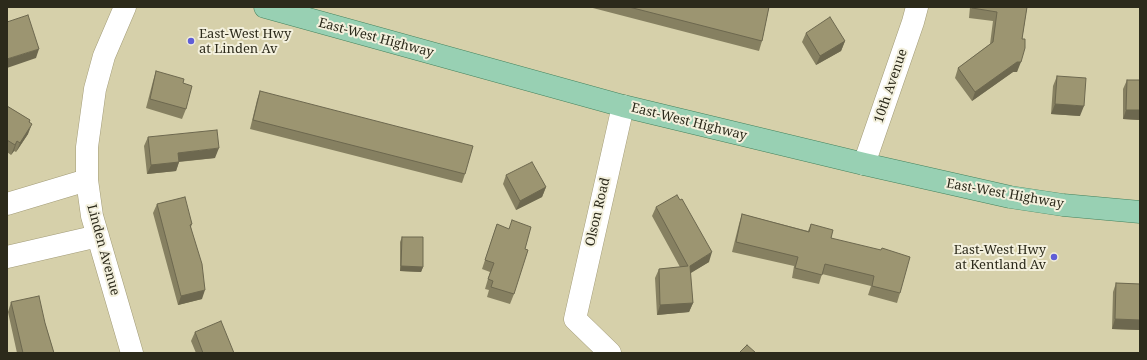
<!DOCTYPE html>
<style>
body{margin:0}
#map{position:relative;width:1147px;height:360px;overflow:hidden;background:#d6d0aa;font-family:"Noto Serif",serif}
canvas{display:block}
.frame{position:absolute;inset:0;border:8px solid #2c2a1b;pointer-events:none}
</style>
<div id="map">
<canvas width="1147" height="360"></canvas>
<div class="frame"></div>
</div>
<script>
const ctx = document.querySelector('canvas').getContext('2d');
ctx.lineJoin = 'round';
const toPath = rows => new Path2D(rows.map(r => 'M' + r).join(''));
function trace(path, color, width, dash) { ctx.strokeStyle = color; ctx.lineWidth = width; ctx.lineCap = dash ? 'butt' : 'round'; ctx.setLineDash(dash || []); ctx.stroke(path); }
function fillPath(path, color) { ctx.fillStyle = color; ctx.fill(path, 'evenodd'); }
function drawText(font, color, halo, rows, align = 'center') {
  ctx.font = font + ' "Noto Serif",serif'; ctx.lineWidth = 4; ctx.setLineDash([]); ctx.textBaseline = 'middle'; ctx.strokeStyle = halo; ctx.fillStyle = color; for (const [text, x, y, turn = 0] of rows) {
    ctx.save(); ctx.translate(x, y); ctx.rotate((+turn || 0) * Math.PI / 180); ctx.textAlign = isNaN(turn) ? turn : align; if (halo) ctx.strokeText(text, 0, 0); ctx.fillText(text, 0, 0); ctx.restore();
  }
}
const minor = toPath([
 [125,7,104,56,95,89,87,147,87,180,92,216,132,353],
 [864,164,913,22,917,7],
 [7,204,87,180],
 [7,257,98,236],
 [610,353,575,319,623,106]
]);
const major = toPath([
 [265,7,623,106,864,164,1010,197,1063,205,1140,212]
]);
const wall = toPath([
 [589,7,769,7,762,41,759,51],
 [970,7,1027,7,1017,72,1013,72,972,101,955,78,958,68,990,44,993,21,969,18],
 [806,33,845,41,841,51,816,65,802,42],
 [156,71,186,109,182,119,146,108,153,81],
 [1057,76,1080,116,1051,114,1053,86],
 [1127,80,1140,80,1140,120,1123,119,1123,89],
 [260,91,465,174,462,183,250,129,257,100],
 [7,106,30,120,28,134,16,152,14,151,11,155,7,152],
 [148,137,215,158,179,162,176,171,147,174,144,146],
 [506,175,546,187,542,197,516,210,503,184],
 [157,204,192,224,191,227,202,299,178,305,153,213],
 [656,207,709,262,690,273,693,303,689,312,657,315,655,278,659,269,680,267,652,216],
 [742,214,808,231,811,224,831,238,900,293,897,303,868,295,871,286,822,274,819,284,792,278,794,266,732,252,739,224],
 [497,224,514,294,510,304,487,297,489,290,485,289,490,272,482,269],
 [402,237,423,267,421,272,400,271,400,242],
 [1116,283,1140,284,1140,330,1112,329,1113,292],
 [11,302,45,323,54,353,17,353,8,312],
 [195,332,234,353,196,353,191,341]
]);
const shadedWall = toPath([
 [845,41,841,51,816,65,820,56],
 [39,49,36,58,7,68,7,59],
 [1017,62,1021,62,1017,72,1013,72,972,101,975,92],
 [1055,104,1084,106,1080,116,1051,114],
 [1126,110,1140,110,1140,120,1123,119],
 [32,124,28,134,16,152,20,143],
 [17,141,14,151,11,155,15,145],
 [219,148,215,158,175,162,178,153],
 [179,162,176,171,147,174,151,165],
 [546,187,542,197,516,210,520,201],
 [712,252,709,262,686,276,690,266],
 [401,266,423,267,421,272,400,271],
 [205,290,202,299,178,305,181,296],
 [693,303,689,312,657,315,660,305],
 [1115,319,1140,320,1140,330,1112,329]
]);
const building = toPath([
 [629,7,769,7,762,41,629,7],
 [972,7,1027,7,1022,39,1025,39,1025,48,1021,62,1017,62,975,92,958,68,993,42,997,12,972,8,972,7],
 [28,15,39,49,7,59,7,22,28,15],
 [830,17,845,41,820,56,806,33,830,17],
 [156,71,184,79,183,83,192,86,186,109,150,99,156,71],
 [1057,76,1086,78,1084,106,1055,104,1057,76],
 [1127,80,1140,80,1140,110,1126,110,1127,80],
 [260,91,473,146,465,174,253,120,260,91],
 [7,106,30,120,29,122,32,124,20,143,17,141,15,145,7,140,7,106],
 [217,130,219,148,178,153,179,162,151,165,148,137,217,130],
 [532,162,546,187,520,201,506,175,532,162],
 [677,195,680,200,682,199,712,252,690,266,693,303,660,305,659,269,688,266,656,207,677,195],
 [185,197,192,224,190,225,202,264,205,290,181,296,157,204,185,197],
 [742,214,809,232,811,224,833,230,831,238,881,250,882,248,910,257,900,293,872,286,874,276,825,264,822,275,795,268,798,257,736,242,742,214],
 [512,220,531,227,525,249,528,250,514,294,491,287,493,281,488,279,494,263,485,260,497,224,509,229,512,220],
 [402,237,423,237,423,267,401,266,402,237],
 [1116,283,1140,284,1140,320,1115,319,1116,283],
 [39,296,45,323,54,353,23,353,11,302,39,296],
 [221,321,234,353,203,353,195,332,221,321],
 [747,345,756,353,739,353,747,345]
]);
const markers = [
 [191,41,4,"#5f5ed7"],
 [1054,257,4,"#5f5ed7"]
];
const poiNames = [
 ["East-West Hwy",199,34],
 ["at Linden Av",199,49],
 ["East-West Hwy",1046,250,"right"],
 ["at Kentland Av",1046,265,"right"]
];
const streetNames = [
 ["East-West Highway",376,38,15],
 ["10th Avenue",891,86,-71],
 ["East-West Highway",689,122,14],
 ["East-West Highway",1005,194,10],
 ["Olson Road",598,212,-77],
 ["Linden Avenue",103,250,75]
];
trace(minor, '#a29b77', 23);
trace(major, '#45825d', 23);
trace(minor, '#fff', 22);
trace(major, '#98d0b3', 22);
fillPath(wall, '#868061');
fillPath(shadedWall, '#6d684f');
fillPath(building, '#9c9571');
trace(building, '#6d684f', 1);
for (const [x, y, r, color] of markers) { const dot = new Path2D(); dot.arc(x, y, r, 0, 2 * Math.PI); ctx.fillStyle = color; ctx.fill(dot); trace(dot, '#f3f0dd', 1.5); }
drawText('13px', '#2c2a1b', '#f3f0dd', poiNames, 'left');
drawText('13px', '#2c2a1b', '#f3f0dd', streetNames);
</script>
